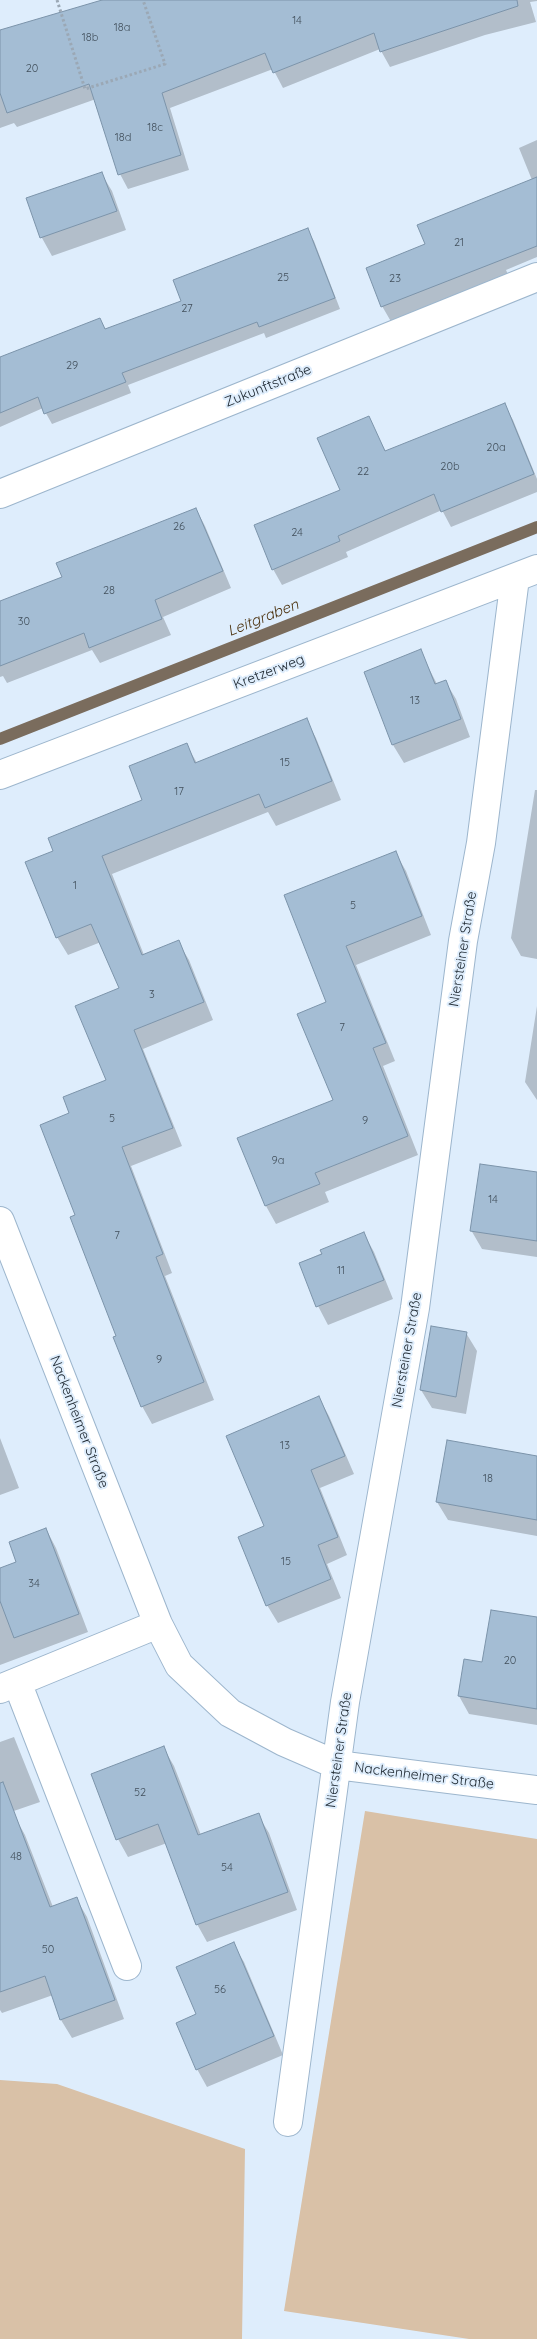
<!DOCTYPE html>
<meta charset="utf-8">
<style>
body{margin:0}
canvas{display:block;background:#deedfc}
</style>
<canvas width="537" height="2339"></canvas>
<script>
const ctx = document.querySelector('canvas').getContext('2d');
ctx.lineJoin = 'round';
function fillPath(path, color) { ctx.fillStyle = color; ctx.fill(path, 'evenodd'); }
const toPath = rows => new Path2D(rows.map(r => 'M' + r).join(''));
function trace(path, color, width, dash) { ctx.strokeStyle = color; ctx.lineWidth = width; ctx.lineCap = dash ? 'butt' : 'round'; ctx.setLineDash(dash || []); ctx.stroke(path); }
function drawText(font, color, halo, rows, align = 'center') {
  ctx.font = font + ' Quicksand,sans-serif'; ctx.lineWidth = 4; ctx.setLineDash([]); ctx.textBaseline = 'middle'; ctx.strokeStyle = halo; ctx.fillStyle = color; for (const [text, x, y, turn = 0] of rows) {
    ctx.save(); ctx.translate(x, y); ctx.rotate((+turn || 0) * Math.PI / 180); ctx.textAlign = isNaN(turn) ? turn : align; if (halo) ctx.strokeText(text, 0, 0); ctx.fillText(text, 0, 0); ctx.restore();
  }
}
const green = toPath([
 [365,1811,537,1839,537,2339,469,2339,284,2311],
 [0,2080,57,2084,245,2149,242,2339,0,2339]
]);
const shadow = toPath([
 [105,0,537,0,537,1,530,2,536,22,485,35,390,67,380,49,283,88,273,69,170,108,189,170,128,189,120,174,96,99,17,127,14,123,0,128,0,31],
 [537,140,537,257,506,270,510,279,393,325,382,306,368,268,427,245,532,180,519,148],
 [101,173,112,191,126,230,52,256,42,238,28,199],
 [307,230,314,241,340,309,266,338,264,333,128,385,131,393,52,424,43,408,0,427,0,358,100,320,106,330,183,301],
 [504,404,513,420,537,479,537,492,451,527,442,510,346,552,348,557,282,585,273,569,342,490,368,417,386,452],
 [196,509,205,526,231,588,163,617,171,635,100,663,92,650,7,683,3,676,0,677,0,602,63,578],
 [420,651,437,684,445,681,456,699,470,737,404,763,393,745,365,672],
 [306,719,316,738,341,800,276,826,268,812,112,874,144,955,178,942,189,960,213,1020,143,1049,182,1146,131,1166,172,1273,165,1276,214,1400,152,1424,142,1406,77,1216,71,1114,107,1081,121,989,101,942,68,955,57,937,54,851,144,800,186,744,197,763],
 [535,790,537,790,537,959,521,956,511,938],
 [395,852,406,871,431,935,356,965,395,1061,383,1066,418,1155,325,1192,329,1202,276,1224,266,1206,239,1139,334,1100,328,1003,285,896],
 [537,1006,537,1100,525,1082],
 [537,1173,537,1257,482,1249,471,1230],
 [364,1234,374,1252,393,1299,328,1325,318,1306,300,1263],
 [466,1333,477,1351,466,1414,432,1408,421,1390],
 [319,1398,329,1416,354,1474,320,1488,347,1555,327,1564,341,1598,278,1623,267,1605,266,1527],
 [0,1438,19,1488,0,1495],
 [448,1441,537,1457,537,1536,448,1520,437,1502],
 [46,1529,56,1548,88,1632,0,1665,0,1569,18,1563],
 [537,1619,537,1725,469,1714,459,1696,483,1664],
 [14,1737,40,1802,5,1814,0,1805,0,1742],
 [163,1747,174,1766,201,1835,258,1815,269,1833,297,1910,207,1942,197,1924,167,1843,128,1857,118,1839],
 [15,1817,25,1835,53,1907,76,1898,87,1917,124,2019,72,2038,61,2020,53,1995,2,2013,0,2010,0,1823],
 [233,1944,244,1962,283,2055,207,2087,197,2069,198,2015]
]);
const stream = toPath([
 [0,739,537,527]
]);
const building = toPath([
 [102,0,517,0,518,6,380,52,374,33,273,73,265,53,162,93,181,155,118,175,89,84,7,113,0,93,0,30,102,0],
 [102,172,117,211,40,238,26,198,102,172],
 [537,177,537,246,381,307,366,268,425,244,417,225,537,177],
 [308,228,335,298,259,327,257,322,122,373,126,382,44,414,38,397,0,413,0,357,100,318,105,329,181,301,173,280,308,228],
 [505,403,534,474,441,512,434,494,338,536,340,541,272,570,254,525,340,490,317,438,369,416,385,451,505,403],
 [196,508,223,571,155,600,162,619,89,648,84,633,0,666,0,601,62,577,56,563,196,508],
 [421,649,435,684,446,680,461,719,392,745,364,672,421,649],
 [307,718,332,781,265,808,259,794,102,856,142,955,179,940,204,1002,134,1030,173,1128,122,1147,163,1254,156,1257,204,1382,141,1407,113,1337,116,1336,70,1217,75,1215,40,1125,69,1113,63,1097,106,1080,75,1006,119,988,91,924,56,938,25,862,53,851,48,838,142,800,129,766,187,743,195,763,307,718],
 [396,851,422,916,346,946,386,1043,373,1048,408,1136,315,1173,320,1184,265,1206,237,1138,333,1100,297,1014,326,1002,284,895,396,851],
 [480,1164,537,1172,537,1241,470,1231,480,1164],
 [364,1232,384,1280,316,1307,299,1263,322,1254,320,1250,364,1232],
 [431,1326,467,1332,456,1397,420,1390,431,1326],
 [319,1396,345,1456,311,1470,338,1537,318,1545,331,1579,266,1606,238,1537,264,1526,226,1436,319,1396],
 [447,1440,537,1456,537,1520,436,1502,447,1440],
 [46,1528,79,1614,14,1638,0,1601,0,1568,16,1562,9,1542,46,1528],
 [491,1610,537,1617,537,1709,458,1696,464,1659,482,1662,491,1610],
 [164,1746,198,1835,259,1813,288,1892,196,1925,158,1824,116,1840,91,1774,164,1746],
 [3,1782,50,1907,77,1897,115,2000,60,2020,45,1976,0,1992,0,1783,3,1782],
 [234,1942,274,2036,196,2070,176,2023,196,2014,176,1967,234,1942]
]);
const path = toPath([
 [57,0,85,89,165,64,143,0]
]);
const minor = toPath([
 [0,494,537,277],
 [0,775,537,569],
 [0,1221,158,1624,179,1665,230,1713,284,1742,337,1765,537,1790],
 [17,1682,127,1966],
 [0,1689,158,1624],
 [288,2122,345,1702,415,1308,463,941,481,843,515,578]
]);
const numberNames = [
 ["14",297,21],
 ["18a",122,28],
 ["18b",90,38],
 ["20",32,69],
 ["18c",155,128],
 ["18d",123,138],
 ["21",459,243],
 ["25",283,278],
 ["23",395,279],
 ["27",187,309],
 ["29",72,366],
 ["20a",496,448],
 ["20b",450,467],
 ["22",363,472],
 ["26",179,527],
 ["24",297,533],
 ["28",109,591],
 ["30",24,622],
 ["13",415,701],
 ["15",285,763],
 ["17",179,792],
 ["1",75,886],
 ["5",353,906],
 ["3",152,995],
 ["7",342,1028],
 ["5",112,1119],
 ["9",365,1121],
 ["9a",278,1161],
 ["14",493,1200],
 ["7",117,1236],
 ["11",341,1271],
 ["9",159,1360],
 ["13",285,1446],
 ["18",488,1479],
 ["15",286,1562],
 ["34",34,1584],
 ["20",510,1661],
 ["52",140,1793],
 ["48",16,1857],
 ["54",227,1868],
 ["50",48,1950],
 ["56",220,1990]
];
const streetNames = [
 ["Zukunftstraße",268,386,-22],
 ["Kretzerweg",269,672,-21],
 ["Niersteiner Straße",463,949,-81],
 ["Niersteiner Straße",407,1350,-80],
 ["Nackenheimer Straße",79,1422,69],
 ["Niersteiner Straße",339,1750,-82],
 ["Nackenheimer Straße",424,1776,7]
];
const waterNames = [
 ["Leitgraben",263,618,-22]
];
fillPath(green, '#d9c1a7');
fillPath(shadow, '#0003');
trace(stream, '#7a6c5d', 12);
fillPath(building, '#a4bdd4');
trace(building, '#7c94aa', 1);
trace(minor, '#9db6cd', 30);
trace(path, '#9ba8b5', 3, [2.5, 2.5]);
trace(minor, '#fff', 28);
drawText('11px', '#42505c', null, numberNames);
drawText('14px', '#212b34', '#deedfc', streetNames);
drawText('italic 15px', '#4b310d', '#deedfc', waterNames);
</script>
